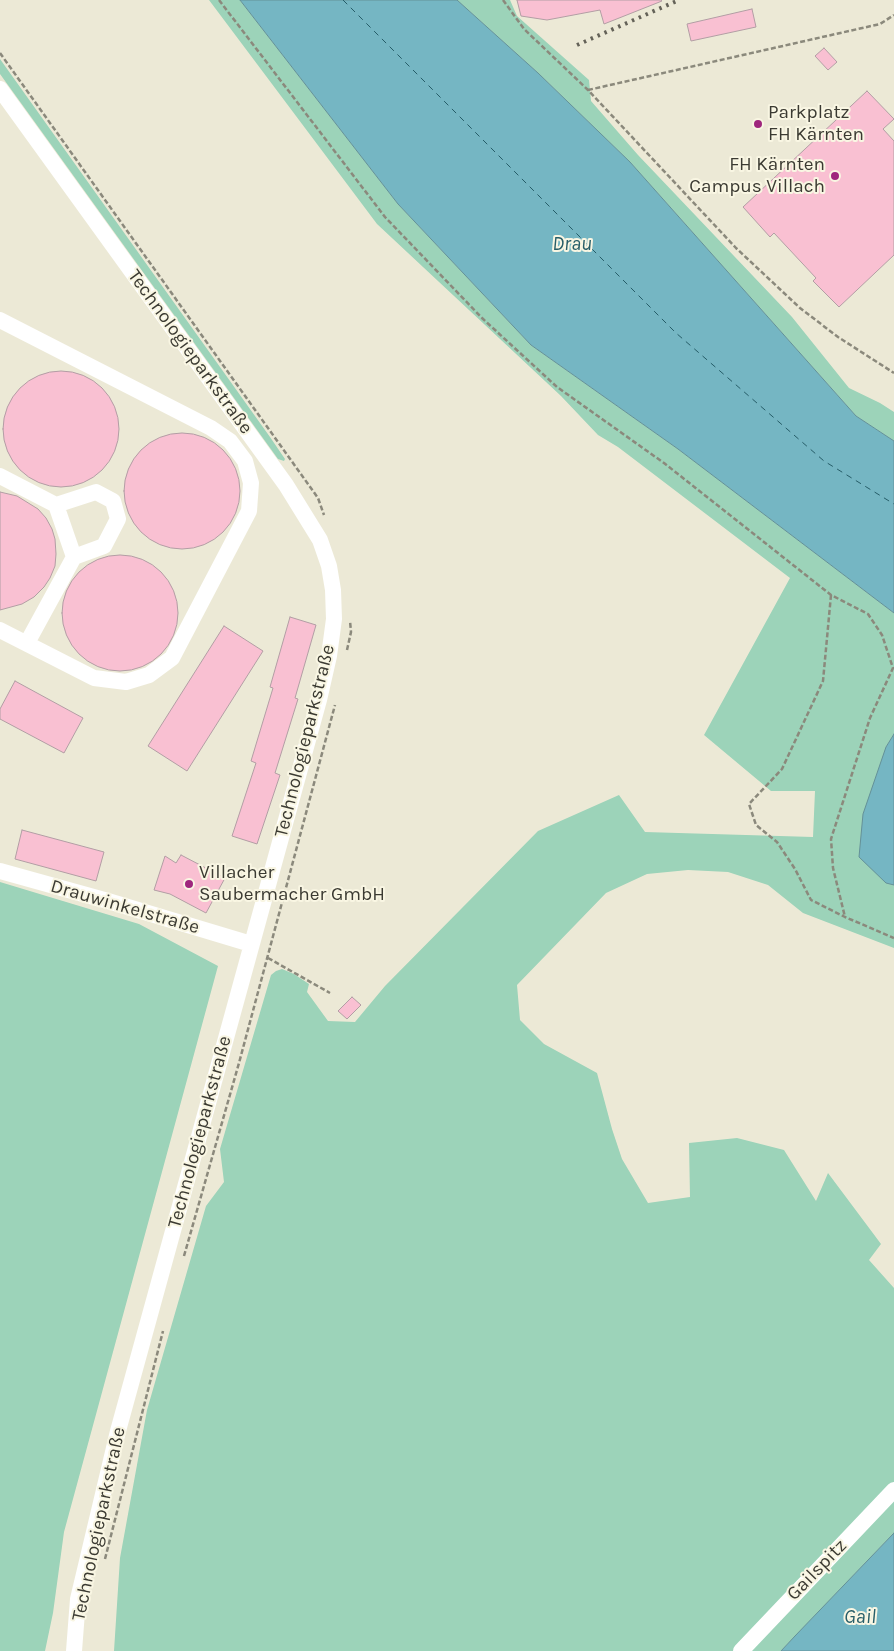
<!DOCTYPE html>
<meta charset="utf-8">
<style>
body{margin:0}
canvas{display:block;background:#ece9d6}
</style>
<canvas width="894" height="1651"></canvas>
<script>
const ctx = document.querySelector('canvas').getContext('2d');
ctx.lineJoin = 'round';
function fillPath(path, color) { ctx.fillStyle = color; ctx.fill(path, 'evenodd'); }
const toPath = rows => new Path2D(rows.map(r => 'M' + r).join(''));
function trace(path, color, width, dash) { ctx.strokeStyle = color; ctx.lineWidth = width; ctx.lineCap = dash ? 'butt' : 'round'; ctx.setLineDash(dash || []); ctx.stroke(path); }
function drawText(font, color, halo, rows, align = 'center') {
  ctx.font = font + ' Karla,sans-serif'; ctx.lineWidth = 4; ctx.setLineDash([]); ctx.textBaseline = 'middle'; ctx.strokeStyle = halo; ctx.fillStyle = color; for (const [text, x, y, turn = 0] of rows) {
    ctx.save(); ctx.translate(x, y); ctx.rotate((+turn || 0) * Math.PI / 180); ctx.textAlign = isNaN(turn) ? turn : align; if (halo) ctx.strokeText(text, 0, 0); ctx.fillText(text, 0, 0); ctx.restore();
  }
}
const green = toPath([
 [209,0,240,0,398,204,531,345,678,449,894,613,894,734,886,747,886,883,894,885,894,948,803,913,768,885,728,872,688,870,647,874,606,893,517,985,520,1020,544,1044,597,1073,612,1129,622,1159,648,1203,690,1197,689,1143,737,1138,784,1150,816,1201,828,1173,881,1244,869,1260,894,1288,894,1533,781,1651,114,1651,120,1558,147,1410,206,1206,224,1182,220,1149,271,975,276,971,282,969,294,974,309,984,307,992,328,1021,355,1022,385,986,538,831,619,795,645,832,813,837,815,791,771,791,704,735,790,578,618,447,598,435,561,396,377,224],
 [457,0,510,0,517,16,589,80,591,101,638,155,792,317,849,388,880,403,894,412,894,441,856,416,630,162,538,73],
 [0,59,270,437,285,459,284,461,278,459,0,74],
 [0,882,139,924,218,966,64,1532,53,1613,45,1651,0,1651]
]);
const water = toPath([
 [240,0,457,0,538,73,630,162,856,416,894,441,894,613,678,449,531,345,398,204,240,0],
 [894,734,894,885,886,883,859,857,863,814,886,747,894,734],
 [894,1533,894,1651,781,1651,795,1636,894,1533]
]);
const ferry = toPath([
 [343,0,676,333,824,461,894,504]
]);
const building = toPath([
 [517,0,661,0,662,1,604,24,600,10,547,20,521,16,517,0],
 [752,9,756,27,691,41,687,24,752,9],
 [824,48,837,62,828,70,815,56,824,48],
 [867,91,894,119,883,129,894,141,894,255,839,307,813,281,816,278,774,233,770,237,743,207,867,91],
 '3 429a58 58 0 1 1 116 0a58 58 0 1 1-116 0Z',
 '124 491a58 58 0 1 1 116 0a58 58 0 1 1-116 0Z',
 [0,492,17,496,38,509,46,518,52,529,55,539,56,554,55,566,50,578,44,587,34,597,22,604,0,610,0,492],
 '62 613a58 58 0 1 1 116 0a58 58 0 1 1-116 0Z',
 [290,617,316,625,295,698,298,699,275,773,280,775,257,844,232,836,256,763,251,761,273,688,270,687,290,617],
 [224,626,263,651,187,771,148,746,224,626],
 [15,681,83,718,64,753,0,719,0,709,15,681],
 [22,830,104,852,96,881,15,859,22,830],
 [181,855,225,878,206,913,170,894,154,890,165,856,176,863,181,855],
 [352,997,361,1005,347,1019,338,1011,352,997]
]);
const path = toPath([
 [219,0,385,217,482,318,557,387,664,463,831,595,868,614,882,635,893,668,870,718,831,839,833,868,845,917],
 [503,0,524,29,588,90,736,248,800,308,838,337,894,373],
 [0,53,318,498,324,515],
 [588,90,880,24,894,15],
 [831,595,823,681,782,769,749,804,756,825,777,842,795,869,811,900,845,917,894,938],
 [347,650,351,632,350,621],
 [268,958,330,993],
 [184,1256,239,1063,335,705],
 [105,1559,163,1331]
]);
const minor = toPath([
 [0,89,286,485,320,540,329,566,333,590,334,619,329,656,319,700,118,1431,78,1599,74,1651],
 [0,320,211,428,230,441,245,461,251,483,249,511,172,658,149,675,126,682,94,678,0,630],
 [0,476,56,505,96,492,113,501,118,519,104,546,74,557,27,643],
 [56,505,74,557],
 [0,871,108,901,251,944],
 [741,1651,894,1490]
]);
const rail = toPath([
 [577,45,679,0]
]);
const markers = [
 [758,124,5,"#9f267d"],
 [835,176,5,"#9f267d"],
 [189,884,5,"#9f267d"]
];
const poiNames = [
 ["Parkplatz",768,113],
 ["FH Kärnten",768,135],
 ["FH Kärnten",825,165,"right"],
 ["Campus Villach",825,187,"right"],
 ["Villacher",199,873],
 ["Saubermacher GmbH",199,895]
];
const streetNames = [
 ["Technologieparkstraße",190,352,54],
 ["Technologieparkstraße",305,741,-76],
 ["Drauwinkelstraße",125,907,16],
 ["Technologieparkstraße",200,1132,-75],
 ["Technologieparkstraße",99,1524,-78],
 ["Gailspitz",817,1570,-46]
];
const waterNames = [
 ["Drau",572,244],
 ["Gail",860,1617]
];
fillPath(green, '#9cd3b9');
fillPath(water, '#75b6c3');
trace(water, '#649198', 1);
trace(ferry, '#265d68', 1, [6, 5]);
fillPath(building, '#f9c0d2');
trace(building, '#b29ea4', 1);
trace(path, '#8b897c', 2.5, [5, 2.5]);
trace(minor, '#fff', 16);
trace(rail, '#646258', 4, [2.5, 5]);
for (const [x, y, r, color] of markers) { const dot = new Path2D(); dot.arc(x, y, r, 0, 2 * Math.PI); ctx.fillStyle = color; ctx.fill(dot); trace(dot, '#f9f6e3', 2); }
drawText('19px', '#3b3a32', '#f9f6e3', poiNames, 'left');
drawText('19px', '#3b3a32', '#f9f6e3', streetNames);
drawText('italic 20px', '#265d68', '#f9f6e3', waterNames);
</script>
